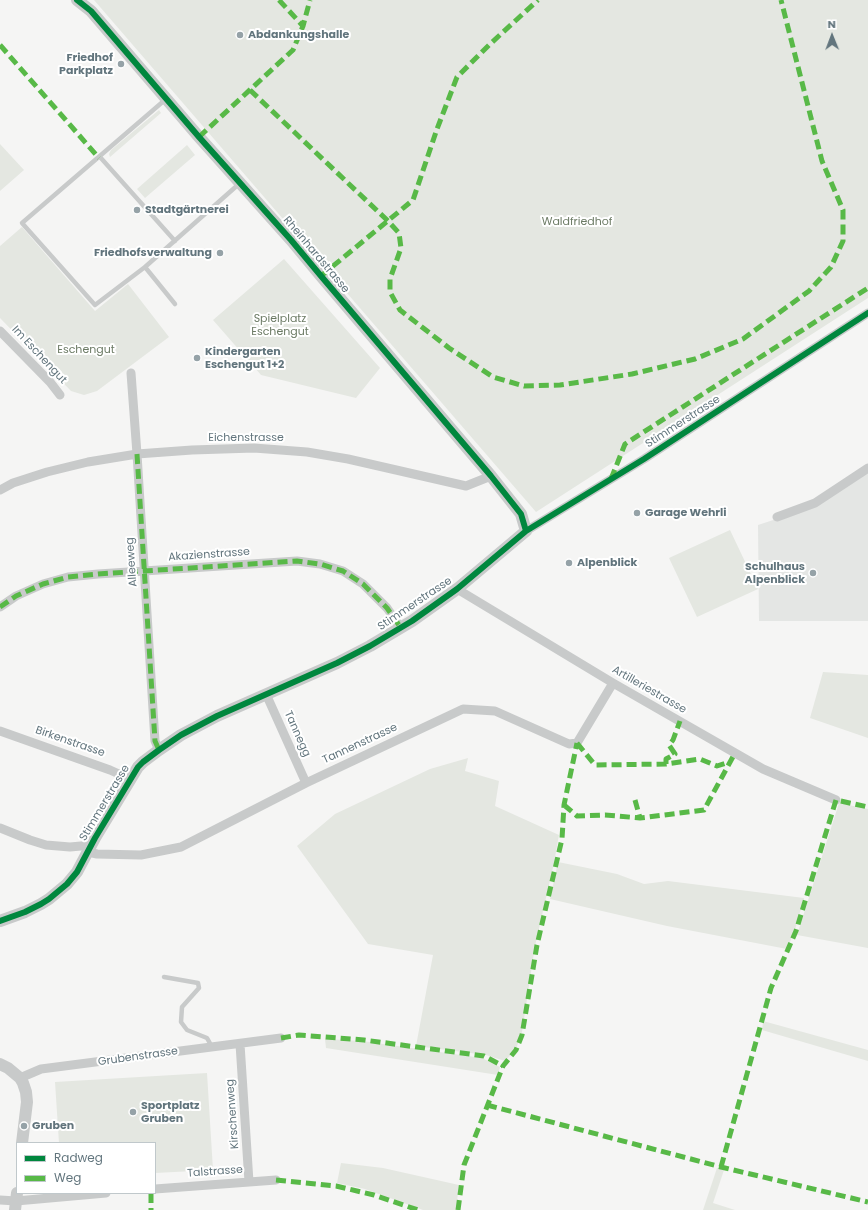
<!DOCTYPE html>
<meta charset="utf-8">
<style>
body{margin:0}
#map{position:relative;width:868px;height:1210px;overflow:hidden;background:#f5f5f4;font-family:Poppins,sans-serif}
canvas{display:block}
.legend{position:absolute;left:16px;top:1142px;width:140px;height:52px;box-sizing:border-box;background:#fff;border:1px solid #c0c8cb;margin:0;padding:5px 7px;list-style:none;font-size:12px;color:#62757d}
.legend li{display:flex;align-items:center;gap:8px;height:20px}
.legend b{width:20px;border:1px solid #c0c8cb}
.north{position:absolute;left:812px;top:16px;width:40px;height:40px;-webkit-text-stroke:3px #fff;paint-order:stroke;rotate:359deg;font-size:11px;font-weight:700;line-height:16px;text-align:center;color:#62757d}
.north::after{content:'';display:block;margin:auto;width:14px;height:18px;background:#62757d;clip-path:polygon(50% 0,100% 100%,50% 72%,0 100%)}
</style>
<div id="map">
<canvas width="868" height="1210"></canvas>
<ul class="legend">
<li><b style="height:5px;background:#00873e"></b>Radweg</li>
<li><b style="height:5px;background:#58b947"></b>Weg</li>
</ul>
<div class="north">N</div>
</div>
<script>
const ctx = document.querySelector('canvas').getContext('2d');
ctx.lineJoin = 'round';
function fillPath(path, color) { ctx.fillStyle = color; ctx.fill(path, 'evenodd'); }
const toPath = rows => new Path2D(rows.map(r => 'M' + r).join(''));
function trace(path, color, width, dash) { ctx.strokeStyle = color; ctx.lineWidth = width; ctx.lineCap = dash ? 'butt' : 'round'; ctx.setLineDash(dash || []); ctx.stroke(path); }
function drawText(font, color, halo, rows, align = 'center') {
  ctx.font = font + ' Poppins,sans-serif'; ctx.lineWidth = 4; ctx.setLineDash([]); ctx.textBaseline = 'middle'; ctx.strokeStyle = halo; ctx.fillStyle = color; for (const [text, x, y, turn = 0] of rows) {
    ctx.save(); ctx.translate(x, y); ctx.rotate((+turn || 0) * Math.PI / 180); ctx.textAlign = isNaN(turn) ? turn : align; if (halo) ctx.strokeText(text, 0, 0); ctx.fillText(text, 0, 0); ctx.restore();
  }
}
const built = toPath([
 [868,472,868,621,759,621,758,525,816,506]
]);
const green = toPath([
 [94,0,868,0,868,298,536,512],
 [159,110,161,113,110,157,109,154,111,150],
 [0,144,24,170,0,191],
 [187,145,195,155,145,198,137,189],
 [22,227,95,311,128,284,169,337,97,391,84,395,71,391,0,318,0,246],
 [284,259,380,368,356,398,261,375,213,320],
 [730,530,758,589,697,617,669,558],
 [823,672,868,675,868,738,810,718],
 [468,758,465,771,499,781,495,806,559,835,554,863,535,946,522,1032,516,1049,505,1061,486,1055,416,1046,433,955,368,944,297,846,335,814,430,769],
 [839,803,868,809,868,948,797,935],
 [558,862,617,874,644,884,668,881,804,898,795,930,787,949,667,926,550,899],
 [763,1021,868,1050,868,1061,762,1030],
 [325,1039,362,1041,482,1058,500,1067,498,1075,326,1048],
 [207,1073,213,1170,155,1173,155,1143,59,1143,55,1082],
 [341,1163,383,1168,459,1185,456,1210,423,1210,365,1189,337,1183],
 [717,1168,724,1170,713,1203,735,1210,703,1210]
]);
const service = toPath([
 [100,157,175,241],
 [145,267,95,305,22,223,166,99],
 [175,304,145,267,240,183],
 [164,977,198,983,199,988,182,1007,181,1022,187,1030,207,1038,212,1047]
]);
const minor = toPath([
 [0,331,50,382,60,395],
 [131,373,137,454,155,741,159,750],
 [0,490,13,483,47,472,88,462,137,454,192,450,254,448,307,452,348,459,466,486,491,476],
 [777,517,815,503,868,468],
 [526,531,644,459,868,313],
 [457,589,613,683,763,769,836,800],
 [0,607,16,596,43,584,68,577,98,574,297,561,320,564,343,571,363,584,387,608,401,628],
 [266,694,306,783],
 [0,731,110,770,130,779],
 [0,828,30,840,46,845,70,847,92,845],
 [88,852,97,854,141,855,181,847,306,783,463,709,495,711,569,744,577,743,613,683],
 [240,1044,249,1182],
 [20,1078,41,1069,281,1038],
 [155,1189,276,1180],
 [0,1200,16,1201,106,1193]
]);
const tertiary = toPath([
 [0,921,25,912,41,904,49,899,67,884,77,872,95,838,138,767,143,762,159,750,181,735,217,716,337,663,370,646,412,621,457,589,526,531,521,514,491,476,321,276,291,240,199,137,91,11,77,0],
 [0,1064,8,1068,20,1078,23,1083,26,1092,27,1102,22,1143],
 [15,1210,17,1193]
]);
const quiet = toPath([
 [279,0,303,26],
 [0,45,99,158],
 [250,90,388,221,399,233,401,248,390,279,390,292,400,310,449,348,493,377,524,386,560,385,632,374,695,359,743,339,809,291,831,267,843,241,843,210,822,161,781,0],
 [199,137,293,50,303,26,310,0],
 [321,276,413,200,437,129,457,77,489,45,538,0],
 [137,454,155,741,159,750],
 [611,479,625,444,868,288],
 [0,607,16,596,43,584,68,577,98,574,297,561,320,564,343,571,363,584,387,608,401,628],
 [577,743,595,765,666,764,700,759,717,766,729,762],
 [666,764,666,759,675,754,669,745,673,740,680,721],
 [635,800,640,818],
 [564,805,577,816,605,815,640,818,704,810,735,753],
 [281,1038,299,1035,364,1040,484,1056,503,1066],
 [487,1105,721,1167,868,1202],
 [721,1167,771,988,796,931,836,800,868,807],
 [276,1180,336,1186,374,1195,418,1210],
 [151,1193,151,1210],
 [458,1210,464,1165,503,1066,516,1050,522,1035,537,945,562,839,564,805,577,743]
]);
const cycleway = toPath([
 [77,0,91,11,199,137,291,240,321,276,491,476,521,514,526,531],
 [0,921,25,912,41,904,49,899,67,884,77,872,95,838,138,767,143,762,159,750,181,735,217,716,337,663,370,646,412,621,457,589,526,531,644,459,868,313]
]);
const markers = [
 [240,35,4,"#95a2a7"],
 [121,64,4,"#95a2a7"],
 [137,210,4,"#95a2a7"],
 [220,253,4,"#95a2a7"],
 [197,358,4,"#95a2a7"],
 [637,513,4,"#95a2a7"],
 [569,563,4,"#95a2a7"],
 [813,573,4,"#95a2a7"],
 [133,1112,4,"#95a2a7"],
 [24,1126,4,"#95a2a7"]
];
const poiNames = [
 ["Abdankungshalle",248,35],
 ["Friedhof",113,58,"right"],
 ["Parkplatz",113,71,"right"],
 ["Stadtgärtnerei",145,210],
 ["Friedhofsverwaltung",212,253,"right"],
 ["Kindergarten",205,352],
 ["Eschengut 1+2",205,365],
 ["Garage Wehrli",645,513],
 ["Alpenblick",577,563],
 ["Schulhaus",805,567,"right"],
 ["Alpenblick",805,580,"right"],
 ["Sportplatz",141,1106],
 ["Gruben",141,1119],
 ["Gruben",32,1126]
];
const parkNames = [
 ["Waldfriedhof",577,222],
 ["Spielplatz",280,319],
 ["Eschengut",280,332],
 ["Eschengut",86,350]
];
const streetNames = [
 ["Rheinhardstrasse",316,255,50],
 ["Im Eschengut",39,355,47],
 ["Stimmerstrasse",683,422,-33],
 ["Eichenstrasse",246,438],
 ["Akazienstrasse",209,555,-4],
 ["Alleeweg",132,562,-94],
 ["Stimmerstrasse",415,604,-34],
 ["Artilleriestrasse",649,690,30],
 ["Tannegg",297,734,66],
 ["Birkenstrasse",70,742,19],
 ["Tannenstrasse",360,744,-25],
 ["Stimmerstrasse",105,803,-59],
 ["Grubenstrasse",138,1057,-8],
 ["Kirschenweg",233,1114,-94],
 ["Talstrasse",215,1172,-4]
];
fillPath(built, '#e4e6e4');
fillPath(green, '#e4e7e1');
trace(service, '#c8caca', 4.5);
trace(minor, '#c8caca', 9);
trace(tertiary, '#c8caca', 12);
trace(quiet, '#58b947', 5, [10, 5]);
trace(cycleway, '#00873e', 6);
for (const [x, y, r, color] of markers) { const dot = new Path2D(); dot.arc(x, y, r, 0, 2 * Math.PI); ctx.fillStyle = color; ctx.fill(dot); trace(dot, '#fff', 1.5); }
drawText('bold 11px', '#62757d', '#fff', poiNames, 'left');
drawText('11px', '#6c7b65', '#fff', parkNames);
drawText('11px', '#62757d', '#fff', streetNames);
</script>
